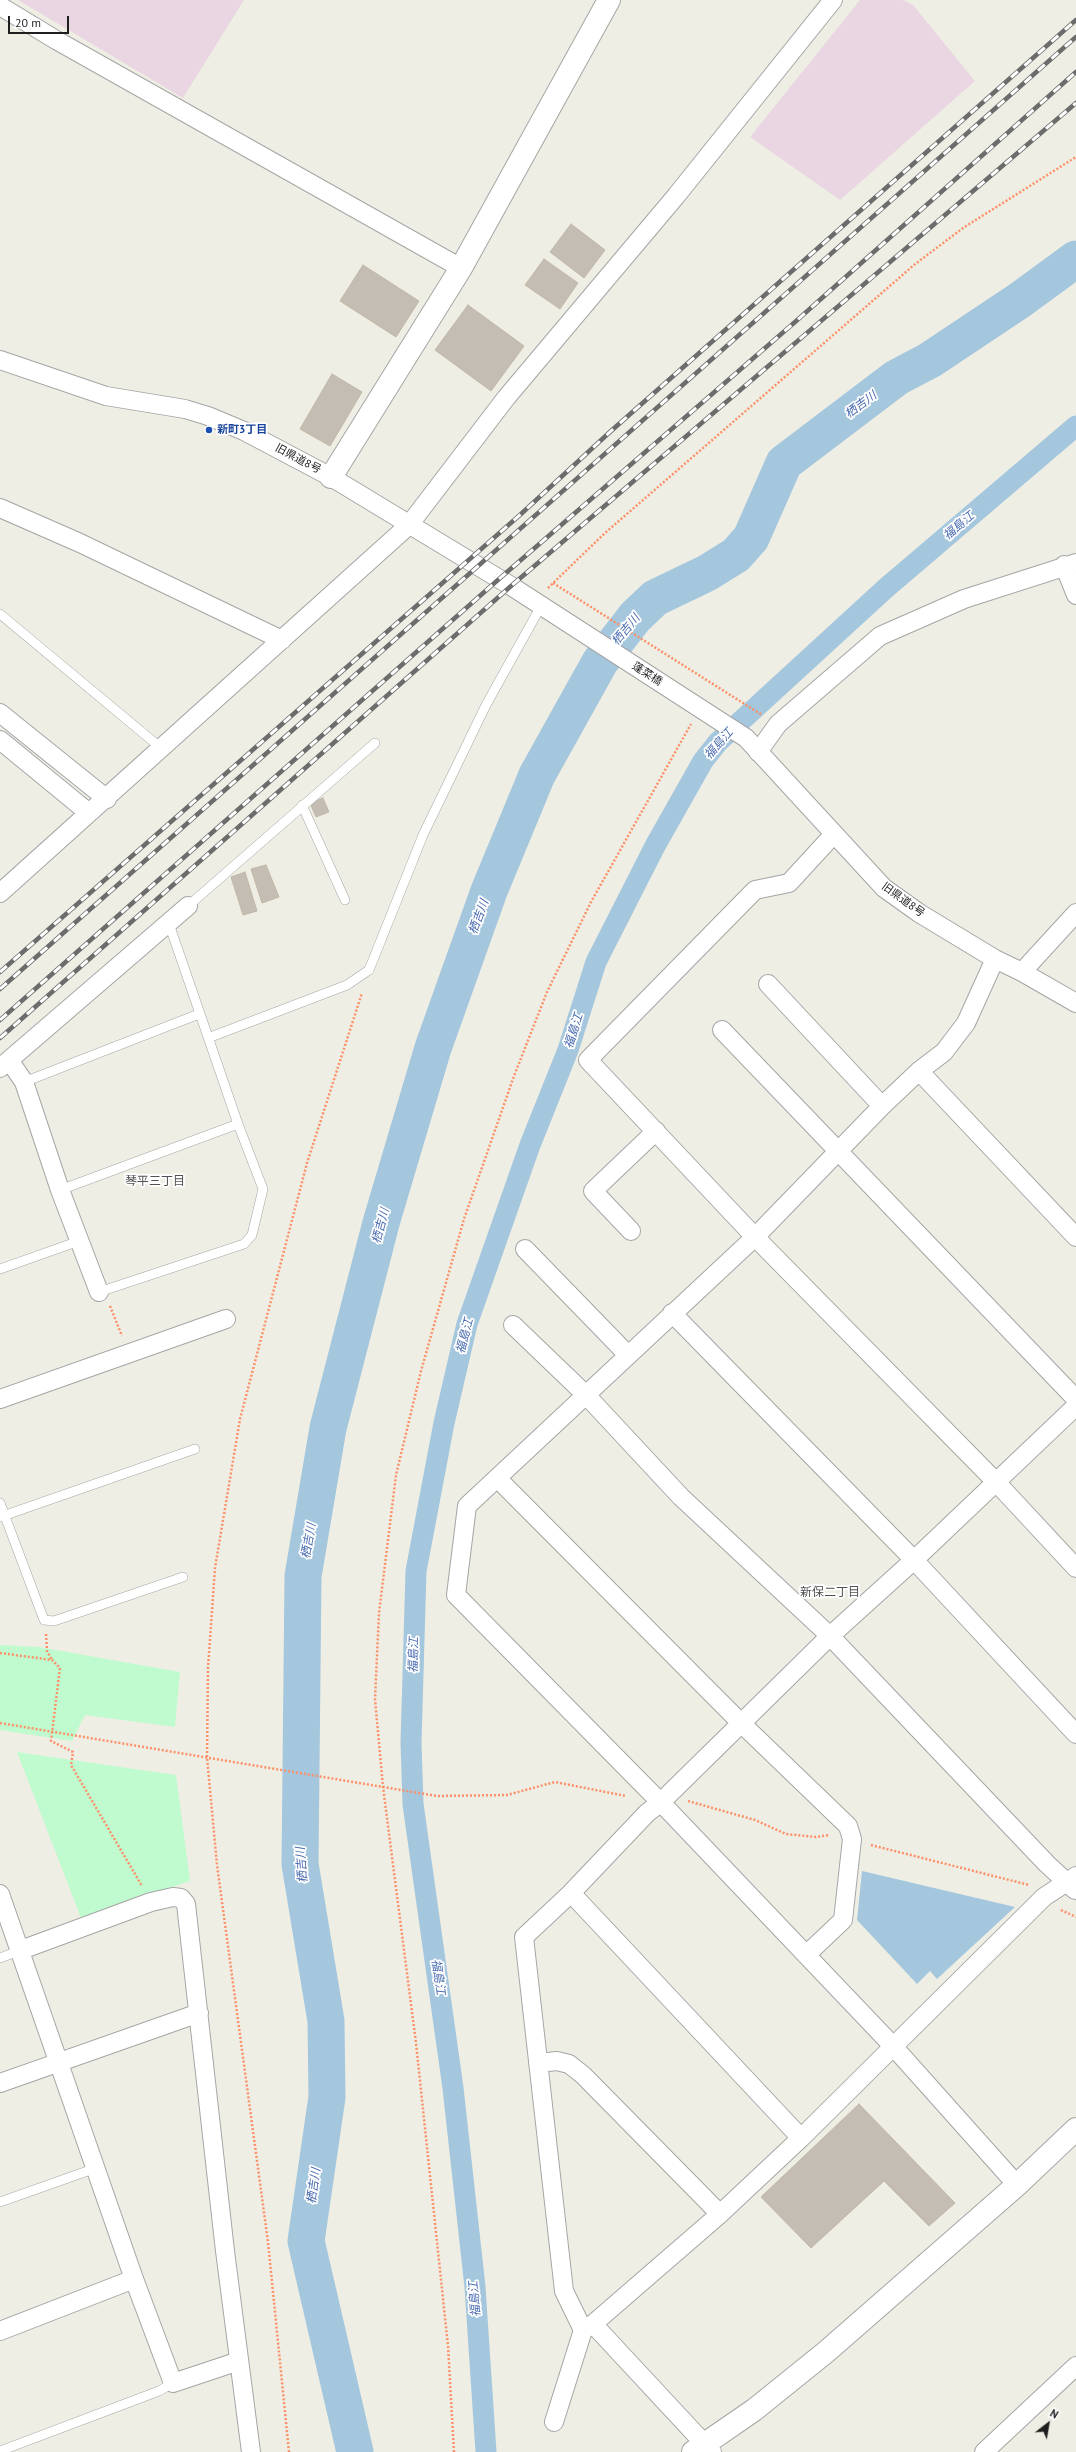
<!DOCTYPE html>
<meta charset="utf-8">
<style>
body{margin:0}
#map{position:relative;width:1076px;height:2452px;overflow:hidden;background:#efeee4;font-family:"PT Sans",sans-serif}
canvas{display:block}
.north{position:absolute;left:1028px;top:2404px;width:40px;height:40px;-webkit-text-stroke:3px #fff;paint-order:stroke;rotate:31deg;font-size:11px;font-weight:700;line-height:16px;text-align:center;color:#1e1e1e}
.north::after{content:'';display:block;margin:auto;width:14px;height:18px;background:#1e1e1e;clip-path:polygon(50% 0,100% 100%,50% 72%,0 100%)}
.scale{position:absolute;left:8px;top:16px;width:61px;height:18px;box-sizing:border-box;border:2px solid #1e1e1e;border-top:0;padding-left:5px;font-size:12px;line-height:14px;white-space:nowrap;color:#1e1e1e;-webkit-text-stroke:3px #fff;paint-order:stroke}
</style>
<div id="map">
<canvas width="1076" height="2452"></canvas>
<div class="north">N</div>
<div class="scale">20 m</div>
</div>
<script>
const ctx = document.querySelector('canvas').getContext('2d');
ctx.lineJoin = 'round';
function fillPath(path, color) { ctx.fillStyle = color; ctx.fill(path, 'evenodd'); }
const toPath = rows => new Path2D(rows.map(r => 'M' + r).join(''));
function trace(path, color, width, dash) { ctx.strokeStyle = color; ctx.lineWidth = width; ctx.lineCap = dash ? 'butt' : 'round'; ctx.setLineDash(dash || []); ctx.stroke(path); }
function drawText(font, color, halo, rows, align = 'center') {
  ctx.font = font + ' "PT Sans","Noto Sans JP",sans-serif'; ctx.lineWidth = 3.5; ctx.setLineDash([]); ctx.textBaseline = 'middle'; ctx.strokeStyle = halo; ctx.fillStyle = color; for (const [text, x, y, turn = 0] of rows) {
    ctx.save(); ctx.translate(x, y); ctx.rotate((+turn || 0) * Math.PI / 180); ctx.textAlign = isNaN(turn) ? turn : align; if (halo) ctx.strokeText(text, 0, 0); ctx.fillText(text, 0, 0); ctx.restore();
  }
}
const industrial = toPath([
 [18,0,244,0,183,98],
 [860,0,903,0,913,5,975,81,840,200,750,137]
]);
const park = toPath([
 [0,1645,39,1647,180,1672,175,1727,85,1715,72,1741,0,1730],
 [17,1752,176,1775,190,1881,81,1918]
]);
const water = toPath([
 [862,1871,1015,1907,937,1979,930,1971,917,1984,857,1920]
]);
const canal = toPath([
 [486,2452,475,2287,453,2088,413,1804,411,1743,416,1571,444,1423,467,1324,530,1145,568,1050,596,962,655,846,703,761,718,742,886,588,1076,426]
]);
const river = toPath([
 [355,2452,306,2241,327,2097,326,2021,300,1864,303,1576,328,1428,381,1223,433,1048,489,891,537,775,600,662,635,617,655,598,707,573,736,555,751,538,784,463,896,378,930,360,1020,300,1076,259]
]);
const building = toPath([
 [571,224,605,250,584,278,550,252,571,224],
 [544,259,578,283,560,309,525,285,544,259],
 [363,265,419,301,396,337,340,301,363,265],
 [468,305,524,346,491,391,435,350,468,305],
 [332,374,362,392,330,446,300,429,332,374],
 [323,798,329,812,316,817,310,803,323,798],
 [266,865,279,897,262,903,251,869,266,865],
 [245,872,257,911,243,915,231,877,245,872],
 [859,2104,955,2203,929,2226,884,2181,811,2248,761,2197,859,2104]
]);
const path = toPath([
 [553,583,762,715],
 [548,588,605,533,914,265,963,228,1076,157],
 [110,1306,122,1336],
 [46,1634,47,1651,52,1660],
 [0,1653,52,1660,60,1668,51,1741,73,1752,71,1765,142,1886],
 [0,1723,437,1796,507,1795,555,1782,626,1796],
 [688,1801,755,1820,786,1834,816,1837,829,1835],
 [871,1845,1029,1885],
 [1061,1910,1076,1917],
 [289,2452,268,2242,217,1865,207,1757,208,1668,215,1568,240,1419,307,1163,362,993],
 [454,2452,448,2346,416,2043,383,1787,375,1699,379,1613,396,1475,421,1371,464,1219,514,1076,547,992,591,902,691,724]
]);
const service = toPath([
 [0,614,161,748],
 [302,805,345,900],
 [188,906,375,743],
 [208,1038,347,985,369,970,423,835,486,705,541,606],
 [24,1082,199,1014],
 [60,1190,238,1124,168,921],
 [0,1269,79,1241],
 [99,1292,244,1244,252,1235,263,1189,238,1124],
 [0,1503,44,1620,54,1621,183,1577],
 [0,1517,195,1449],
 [0,1958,21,1950],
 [0,2202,96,2168],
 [0,2451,159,2391,173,2383]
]);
const minor = toPath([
 [0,6,56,40,461,268],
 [0,360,106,396,185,409,208,416,244,431,331,477,511,586,746,738,884,888,919,913,995,959,1022,972,1076,1003],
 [0,508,80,543,282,640],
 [1064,565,1076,595],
 [0,713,107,799],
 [0,740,89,813],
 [758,752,778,724,880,636,964,599,1076,563],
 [834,834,789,883,755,890,588,1060,755,1237,997,1483,1076,1568],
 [0,893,409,525,506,398,676,196,833,0],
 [995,959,966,1023,944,1052,919,1071,882,1106,755,1237,467,1506,456,1595,671,1813,892,2045,1017,2185],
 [1022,972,1076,913],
 [768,984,882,1106],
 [722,1030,1076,1399],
 [9,1060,24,1082,60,1190,99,1292],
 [0,1068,188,906],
 [919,1071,1076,1237],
 [631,1231,593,1191,656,1131],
 [525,1249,628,1355],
 [672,1313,914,1560,1076,1734],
 [513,1325,586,1395,681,1497,830,1636,1047,1864,1075,1890],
 [0,1399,226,1319],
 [1076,1406,914,1560,830,1636,660,1803,647,1813,571,1893,524,1937,564,2291,583,2330,593,2324,720,2214,801,2138,1044,1897,1076,1876],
 [497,1478,741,1723,848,1826,852,1839,843,1920,806,1955],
 [571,1893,801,2138],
 [0,1894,134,2279,173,2383,239,2361],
 [21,1950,151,1902,173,1897,181,1898,186,1904,225,2251,251,2452],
 [538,2063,557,2061,569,2064,583,2075,720,2214],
 [0,2083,199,2013],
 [593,2324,712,2452],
 [0,2331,134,2279],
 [554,2422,583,2330],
 [984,2452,1076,2366]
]);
const tertiary = toPath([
 [331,477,461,268,609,0],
 [693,2452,754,2410,826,2352,1017,2185,1076,2129]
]);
const rail = toPath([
 [0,972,521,514,611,431,1076,20],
 [0,989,1076,37],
 [0,1020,499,579,795,322,1076,72],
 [0,1038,511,586,1076,103]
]);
const markers = [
 [209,430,4,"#1a4fb4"]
];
const transitNames = [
 ["新町3丁目",217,430]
];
const streetNames = [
 ["旧県道8号",298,459,28],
 ["蓬菜橋",647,674,33],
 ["旧県道8号",903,900,36]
];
const waterNames = [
 ["栖吉川",861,405,-37],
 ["福島江",959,526,-40],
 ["栖吉川",626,630,-50],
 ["福島江",719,744,-48],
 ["栖吉川",479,917,-70],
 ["福島江",574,1031,-72],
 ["栖吉川",381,1226,-75],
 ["福島江",465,1336,-75],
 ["栖吉川",309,1541,-80],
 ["福島江",414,1655,-89],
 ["栖吉川",302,1865,-95],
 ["福島江",438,1977,82],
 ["栖吉川",314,2186,-82],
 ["福島江",475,2299,-95]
];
const neighbourhoodNames = [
 ["琴平三丁目",155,1182],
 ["新保二丁目",830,1593]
];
fillPath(industrial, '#e9d6e2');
fillPath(park, '#c0facf');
fillPath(water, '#a4c7de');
trace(canal, '#a4c7de', 21);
trace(river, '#a4c7de', 37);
fillPath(building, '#c4bdb3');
trace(building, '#c1b7a6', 1);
trace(service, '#a5a5a5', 10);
trace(minor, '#a5a5a5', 20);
trace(tertiary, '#a5a5a5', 24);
trace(path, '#fc9068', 2.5, [2, 2]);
trace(service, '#fff', 9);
trace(minor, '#fff', 18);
trace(tertiary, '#fff', 22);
trace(rail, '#6c6c6c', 4.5);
trace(rail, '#fff', 3, [9]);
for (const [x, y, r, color] of markers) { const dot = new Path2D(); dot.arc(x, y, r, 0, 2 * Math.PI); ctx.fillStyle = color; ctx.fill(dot); trace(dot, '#fff', 1.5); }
drawText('bold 11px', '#164399', '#fff', transitNames, 'left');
drawText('11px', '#1e1e1e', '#fff', streetNames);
drawText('italic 12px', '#496bb0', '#fff', waterNames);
drawText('12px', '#515151', '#fff', neighbourhoodNames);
</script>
